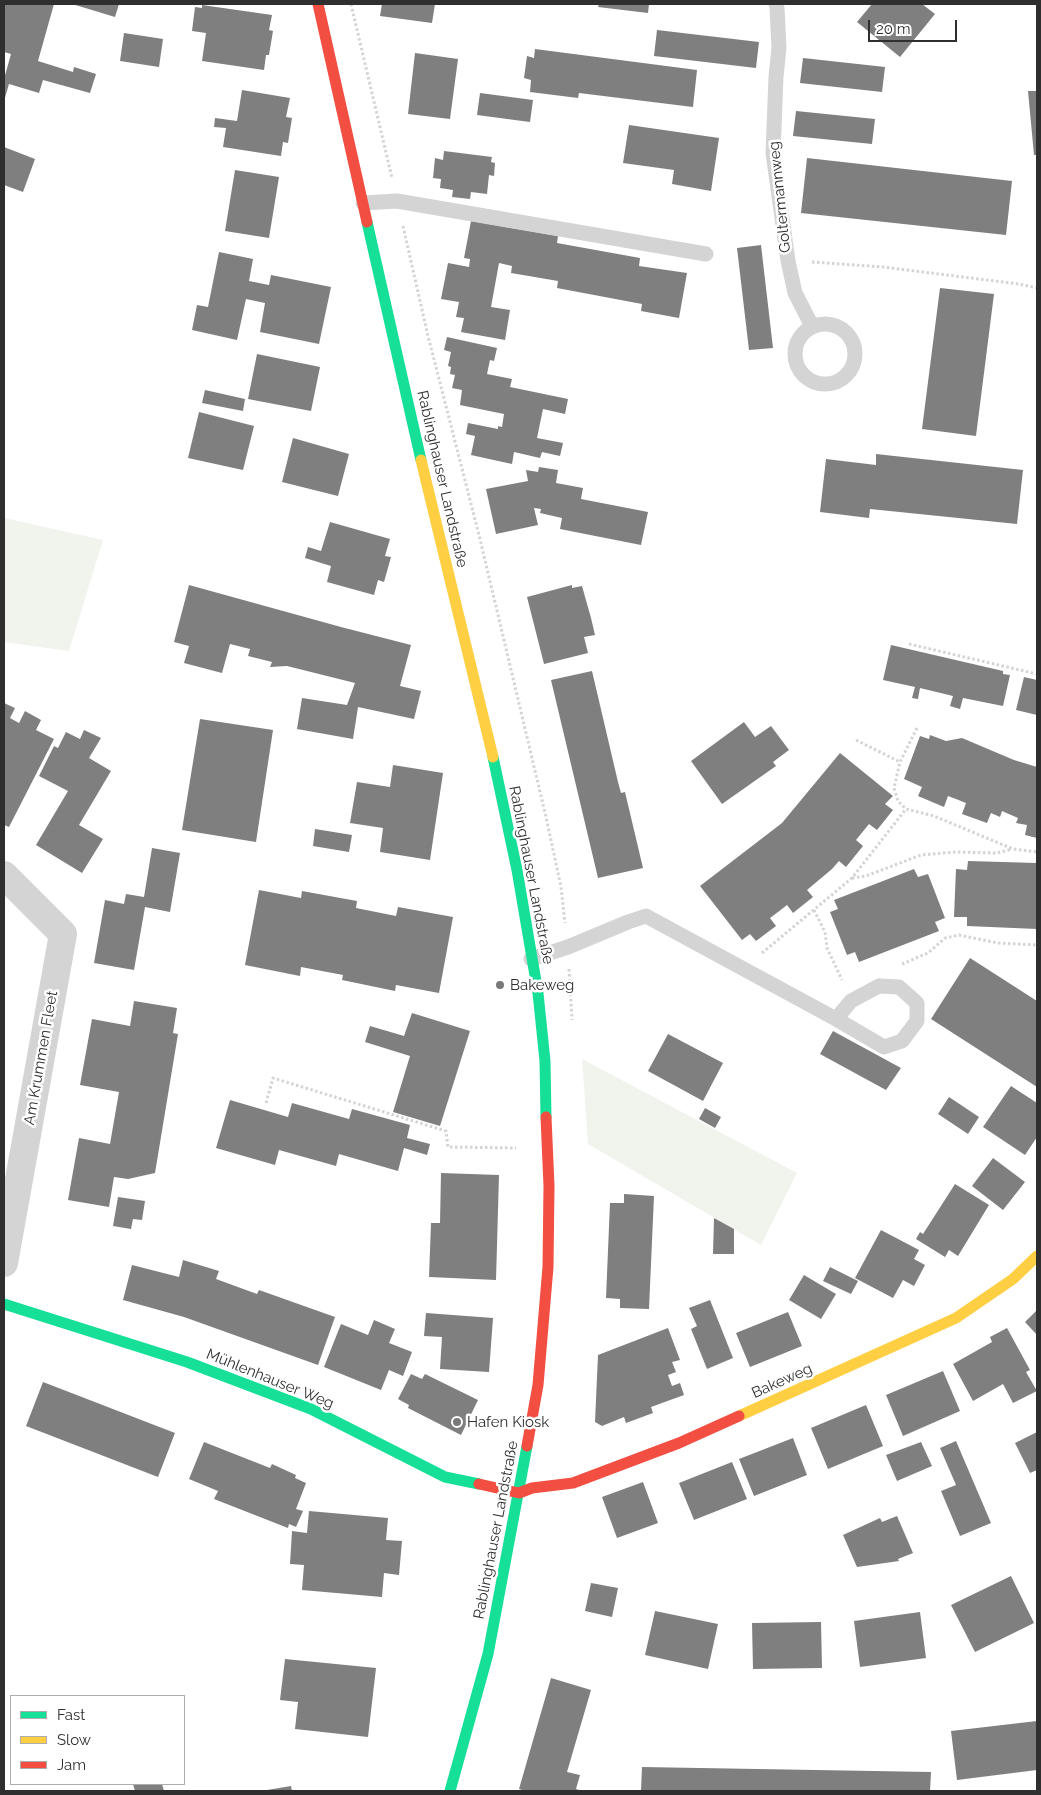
<!DOCTYPE html>
<meta charset="utf-8">
<style>
body{margin:0}
#map{position:relative;width:1041px;height:1795px;overflow:hidden;background:#fff;font-family:Raleway,sans-serif}
canvas{display:block}
.frame{position:absolute;inset:0;border:5px solid #2f2f2f;pointer-events:none}
.legend{position:absolute;left:10px;top:1695px;width:175px;height:90px;box-sizing:border-box;background:#fff;border:1px solid #acacac;margin:0;padding:6px 9px;list-style:none;font-size:15px;color:#2f2f2f}
.legend li{display:flex;align-items:center;gap:10px;height:25px}
.legend b{width:25px;border:1px solid #acacac}
.scale{position:absolute;left:868px;top:20px;width:89px;height:22px;box-sizing:border-box;border:2px solid #2f2f2f;border-top:0;padding-left:6px;font-size:15px;line-height:18px;white-space:nowrap;color:#2f2f2f;-webkit-text-stroke:4px #fff;paint-order:stroke}
</style>
<div id="map">
<canvas width="1041" height="1795"></canvas>
<div class="frame"></div>
<ul class="legend">
<li><b style="height:6px;background:#16e098"></b>Fast</li>
<li><b style="height:6px;background:#ffcf43"></b>Slow</li>
<li><b style="height:6px;background:#f24e42"></b>Jam</li>
</ul>
<div class="scale">20 m</div>
</div>
<script>
const ctx = document.querySelector('canvas').getContext('2d');
ctx.lineJoin = 'round';
function fillPath(path, color) { ctx.fillStyle = color; ctx.fill(path, 'evenodd'); }
const toPath = rows => new Path2D(rows.map(r => 'M' + r).join(''));
function trace(path, color, width, dash) { ctx.strokeStyle = color; ctx.lineWidth = width; ctx.lineCap = dash ? 'butt' : 'round'; ctx.setLineDash(dash || []); ctx.stroke(path); }
function drawText(font, color, halo, rows, align = 'center') {
  ctx.font = font + ' Raleway,sans-serif'; ctx.lineWidth = 5; ctx.setLineDash([]); ctx.textBaseline = 'middle'; ctx.strokeStyle = halo; ctx.fillStyle = color; for (const [text, x, y, turn = 0] of rows) {
    ctx.save(); ctx.translate(x, y); ctx.rotate((+turn || 0) * Math.PI / 180); ctx.textAlign = isNaN(turn) ? turn : align; if (halo) ctx.strokeText(text, 0, 0); ctx.fillText(text, 0, 0); ctx.restore();
  }
}
const green = toPath([
 [4,518,103,540,69,651,4,642],
 [582,1059,797,1173,761,1245,588,1144]
]);
const building = toPath([
 [4,4,54,4,38,61,73,72,74,67,96,74,90,93,43,80,39,93,9,84,4,101,4,79,11,54,4,52],
 [72,4,119,4,115,17],
 [382,4,435,4,432,23,380,16],
 [599,4,649,4,648,13,598,7],
 [872,4,922,4,935,14,900,57,857,22],
 [202,5,272,15,269,30,273,31,269,55,266,55,264,70,202,61,206,33,192,31,195,7,202,8],
 [657,30,759,42,756,68,654,56],
 [124,33,163,39,159,67,120,61],
 [535,49,697,70,693,107,579,93,578,98,530,92,531,80,524,78,527,56,534,58],
 [415,53,458,59,450,119,408,114],
 [803,58,885,67,882,92,800,83],
 [242,90,290,98,286,117,292,118,288,143,283,142,281,156,223,147,226,128,214,127,215,118,237,121],
 [1028,91,1037,91,1037,155,1034,155],
 [480,93,533,100,530,122,477,115],
 [796,111,875,119,872,144,793,136],
 [629,125,719,138,711,191,672,184,674,170,623,163],
 [4,147,35,159,23,192,4,185],
 [444,151,492,157,491,162,495,163,494,176,489,175,487,194,471,192,470,199,452,197,453,190,440,188,441,179,433,178,435,158,443,160],
 [807,158,1012,181,1006,235,801,213],
 [235,170,279,177,269,238,225,231],
 [471,221,558,236,557,243,640,258,639,266,687,273,679,318,641,311,642,304,557,288,558,281,511,273,512,266,499,263,491,307,510,310,505,340,461,332,464,318,456,317,459,302,441,299,448,263,469,267,470,259,464,258],
 [761,245,773,348,749,350,737,248],
 [219,252,253,259,249,281,269,285,271,275,331,287,319,344,260,332,265,303,246,299,237,340,192,330,197,305,208,307],
 [940,288,994,294,976,436,922,429],
 [447,337,497,348,494,361,490,360,487,374,512,379,510,387,568,399,565,414,543,409,537,438,563,443,560,456,542,452,540,458,514,452,512,464,471,455,475,436,466,434,468,423,498,429,498,426,502,427,504,414,460,405,462,390,452,388,455,375,450,374,451,367,448,366,451,352,444,350],
 [257,354,320,367,311,411,248,399],
 [205,390,245,399,243,411,202,403],
 [199,412,254,426,243,470,188,458],
 [293,438,349,454,338,496,282,482],
 [876,454,1023,470,1017,524,870,509,869,518,820,512,826,459,876,465],
 [539,467,558,470,556,483,583,488,581,499,648,512,641,545,560,529,562,518,540,513,541,509,534,508,538,525,496,534,486,489,528,481,526,470,538,472],
 [330,522,390,539,385,556,391,557,384,582,378,580,374,595,327,582,331,566,305,558,308,547,321,551],
 [189,585,341,627,411,645,400,686,421,691,414,719,358,707,353,739,297,729,302,698,347,705,355,683,287,666,270,667,272,662,248,656,250,649,230,644,222,673,184,663,189,646,174,642],
 [572,585,572,588,582,586,591,618,595,635,584,637,588,653,544,664,527,597],
 [891,645,1003,671,1003,674,1010,675,1003,706,963,698,960,709,950,706,953,696,920,688,918,699,912,698,915,687,883,680],
 [592,671,618,782,621,793,625,792,643,868,598,878,551,680],
 [1024,677,1037,680,1037,715,1016,710],
 [4,703,15,708,10,718,19,723,25,711,41,720,36,730,54,739,9,827,4,825],
 [200,719,273,730,256,842,182,830],
 [744,722,755,737,771,726,789,750,773,762,776,766,722,804,691,761],
 [84,730,101,738,89,758,111,771,79,825,103,839,82,873,36,845,68,791,39,776,54,746,58,748,66,732,80,739],
 [930,735,946,741,962,738,1014,760,1037,767,1037,838,1025,835,1027,825,1016,823,1018,818,1002,811,1000,817,991,813,987,823,962,814,966,803,956,799,948,796,944,807,918,796,922,787,904,779,920,736,929,739],
 [840,753,893,796,885,804,893,810,877,830,869,824,856,840,863,846,846,867,839,861,832,869,807,890,813,897,793,913,787,905,778,912,770,918,776,926,756,941,750,934,742,940,700,886,782,823],
 [393,765,443,773,430,860,380,852,383,828,350,823,357,782,390,787],
 [315,829,352,835,349,852,313,846],
 [152,848,180,853,170,912,145,907,134,970,94,963,105,900,124,904,126,894,144,897],
 [968,861,1037,863,1037,929,967,926,967,917,954,917,956,869,967,870],
 [914,869,918,877,928,874,945,918,935,922,939,931,859,962,855,952,847,955,830,912,838,909,834,900],
 [259,890,301,898,302,891,357,901,356,908,396,916,398,907,453,917,439,993,396,985,395,991,342,980,343,975,301,967,300,976,245,965],
 [970,958,1037,1001,1037,1087,931,1019],
 [134,1001,177,1008,173,1033,178,1034,155,1173,128,1179,114,1177,109,1207,68,1200,79,1138,110,1144,119,1092,80,1085,92,1019,130,1026],
 [412,1013,470,1031,440,1126,393,1112,410,1056,365,1042,370,1026,404,1036],
 [833,1031,901,1068,886,1090,820,1054],
 [668,1034,723,1063,703,1101,648,1071],
 [1011,1086,1037,1103,1037,1137,1025,1155,983,1127],
 [949,1097,979,1117,968,1134,938,1114],
 [230,1100,288,1117,292,1103,349,1119,352,1109,410,1125,407,1138,430,1144,427,1155,404,1148,398,1171,339,1154,336,1166,279,1150,275,1165,216,1148],
 [705,1108,721,1117,715,1128,699,1119],
 [993,1158,1025,1182,1003,1210,972,1186],
 [441,1173,499,1175,496,1280,429,1277,431,1223,440,1223],
 [955,1184,989,1205,958,1256,949,1250,945,1257,916,1239,920,1232,923,1234],
 [624,1194,654,1196,649,1309,620,1308,620,1299,606,1298,610,1203,624,1203],
 [118,1197,145,1201,142,1220,133,1219,131,1229,113,1226],
 [714,1218,734,1229,734,1254,713,1254],
 [881,1230,919,1250,914,1259,925,1265,914,1286,903,1280,893,1298,855,1278],
 [183,1260,219,1271,216,1279,257,1294,259,1290,335,1317,318,1365,184,1317,123,1300,132,1265,179,1277],
 [830,1267,858,1281,851,1294,823,1281],
 [804,1275,836,1294,821,1319,789,1300],
 [710,1300,733,1358,707,1369,691,1329,697,1326,689,1308],
 [1037,1310,1037,1335,1025,1322],
 [788,1312,802,1346,750,1367,736,1333],
 [426,1313,493,1318,489,1372,440,1369,442,1337,424,1336],
 [374,1320,395,1329,389,1343,412,1352,403,1376,389,1370,381,1390,324,1367,341,1324,368,1335],
 [668,1328,680,1360,672,1362,676,1372,668,1375,672,1386,680,1383,684,1395,651,1407,653,1413,626,1423,624,1417,602,1426,595,1422,598,1355],
 [1007,1328,1030,1370,1026,1372,1037,1391,1013,1403,1003,1384,973,1401,953,1364,992,1342,990,1337],
 [943,1371,960,1411,903,1436,886,1395],
 [411,1374,422,1379,425,1374,478,1400,461,1435,408,1408,409,1405,398,1399],
 [43,1382,175,1433,158,1477,26,1426],
 [866,1405,883,1446,828,1469,811,1428],
 [1037,1432,1037,1470,1030,1473,1015,1443],
 [793,1438,807,1475,754,1496,739,1459],
 [956,1441,991,1523,960,1536,941,1491,956,1485,940,1448],
 [204,1442,270,1468,272,1464,296,1475,295,1478,306,1483,296,1509,303,1511,296,1527,289,1524,288,1528,214,1499,218,1491,189,1479],
 [921,1442,932,1466,897,1481,886,1455],
 [732,1462,747,1499,694,1520,679,1483],
 [643,1482,658,1523,617,1538,602,1497],
 [309,1511,388,1518,386,1540,402,1541,399,1575,384,1573,382,1597,302,1590,304,1565,290,1564,292,1531,307,1533],
 [897,1516,913,1553,898,1559,899,1561,857,1567,843,1535,880,1518,882,1522],
 [1011,1576,1034,1623,975,1652,951,1605],
 [591,1583,618,1588,612,1617,585,1611],
 [655,1611,718,1624,708,1669,645,1655],
 [920,1612,926,1658,860,1667,854,1621],
 [821,1622,822,1668,753,1669,752,1623],
 [285,1659,376,1668,368,1737,295,1729,298,1702,280,1700],
 [551,1678,591,1690,567,1772,580,1775,576,1789,582,1791,525,1791,519,1789],
 [1037,1721,1037,1770,957,1780,951,1731],
 [642,1767,931,1772,930,1791,641,1791],
 [133,1784,162,1784,164,1791,135,1791],
 [291,1786,292,1791,267,1791,267,1790]
]);
const path = toPath([
 [351,4,392,178],
 [403,226,428,336,479,535,546,817,561,887,565,923],
 [812,262,883,267,1019,284,1037,288],
 [909,644,1037,674],
 [917,728,900,762,894,788,898,801,906,809,934,816,1013,849,1037,852],
 [856,740,900,762],
 [852,878,866,876,921,855,955,852,997,853,1012,849],
 [814,910,825,932,827,948,842,980],
 [762,953,852,878,906,809],
 [902,964,928,953,945,938,959,935,998,943,1037,945],
 [569,969,572,1020],
 [266,1103,273,1078,446,1131,448,1147,516,1148]
]);
const lane = toPath([
 [776,4,777,8,779,48,776,77,773,153,788,261,795,293,812,326],
 [363,203,397,201,706,254],
 '795 354a30 30 0 1 1 60 0a30 30 0 1 1-60 0Z',
 [531,959,568,947,628,922,646,916,836,1019],
 [879,986,899,987,917,1003,917,1021,902,1041,884,1047,836,1019,851,1001,879,986]
]);
const street = toPath([
 [4,875,63,934,4,1263]
]);
const fast = toPath([
 [367,222,421,460],
 [493,757,517,870,538,993,545,1061,546,1117],
 [4,1304,187,1362,311,1409,445,1477,479,1484],
 [450,1791,488,1654,527,1446]
]);
const slow = toPath([
 [421,460,493,757],
 [739,1416,956,1318,1013,1279,1037,1256]
]);
const jam = toPath([
 [318,4,367,222],
 [527,1446,538,1385,548,1267,549,1186,546,1117],
 [479,1484,519,1493,532,1488,573,1483,679,1443,739,1416]
]);
const markers = [
 [500,985,5,"#787878"],
 [457,1422,5,"#787878"]
];
const streetNames = [
 ["Goltermannweg",780,197,-96],
 ["Rablinghauser Landstraße",442,479,77],
 ["Rablinghauser Landstraße",531,875,79],
 ["Am Krummen Fleet",41,1058,-80],
 ["Mühlenhauser Weg",270,1379,22],
 ["Bakeweg",782,1381,-24],
 ["Rablinghauser Landstraße",496,1530,-79]
];
const poiNames = [
 ["Bakeweg",510,985],
 ["Hafen Kiosk",467,1422]
];
fillPath(green, '#f0f4ed');
fillPath(building, '#7f7f7f');
trace(path, '#d4d4d4', 3, [2.5, 2.5]);
trace(lane, '#d4d4d4', 15);
trace(street, '#d4d4d4', 28);
trace(fast, '#16e098', 11);
trace(slow, '#ffcf43', 11);
trace(jam, '#f24e42', 11);
for (const [x, y, r, color] of markers) { const dot = new Path2D(); dot.arc(x, y, r, 0, 2 * Math.PI); ctx.fillStyle = color; ctx.fill(dot); trace(dot, '#fff', 2); }
drawText('15px', '#2f2f2f', '#fff', streetNames);
drawText('15px', '#2f2f2f', '#fff', poiNames, 'left');
</script>
